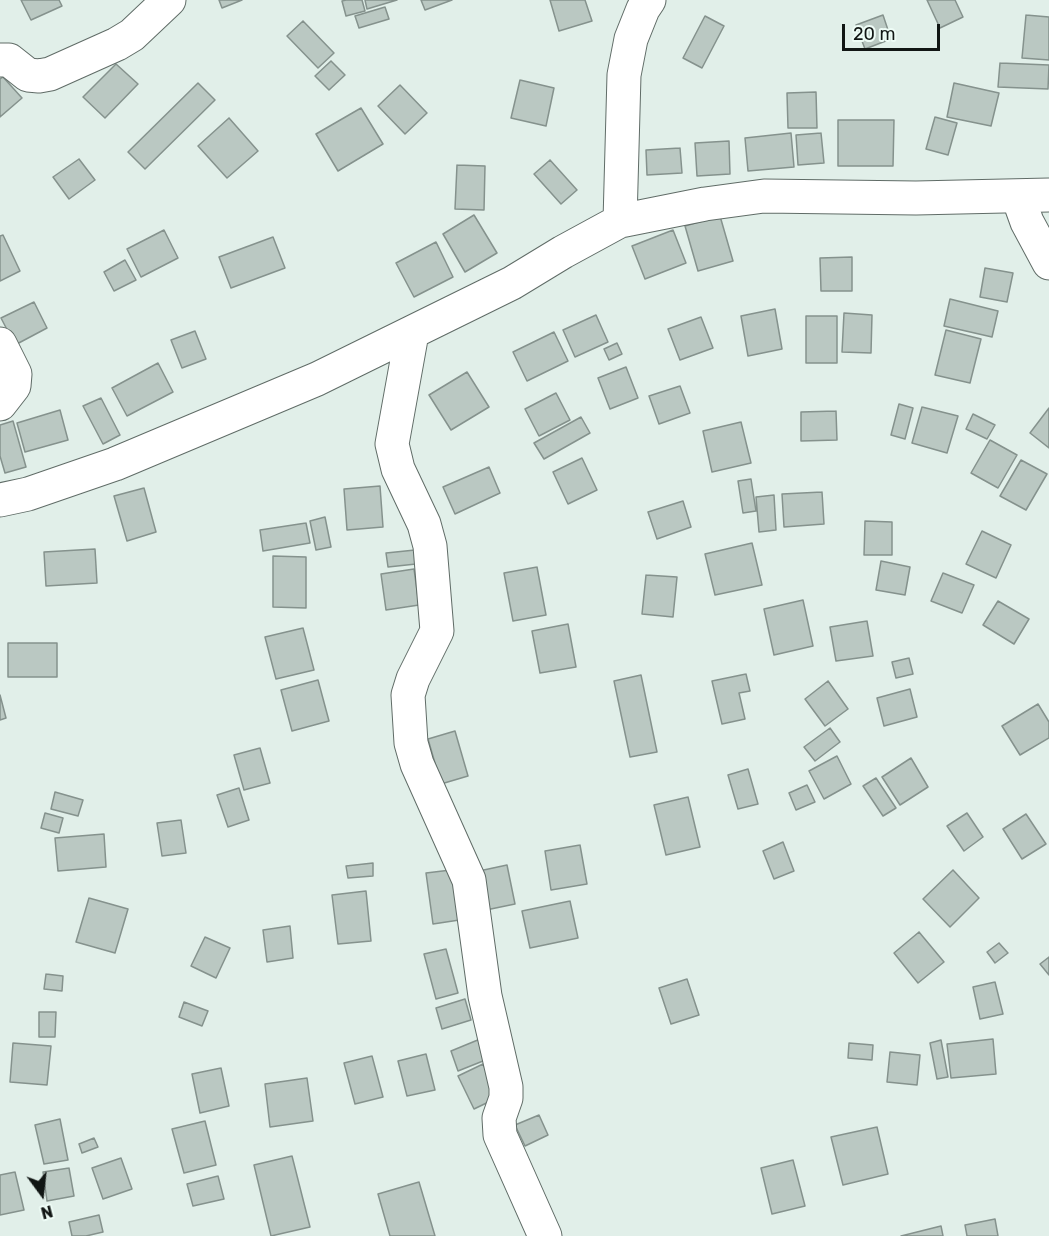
<!DOCTYPE html>
<style>
body{margin:0}
#map{position:relative;width:1049px;height:1236px;overflow:hidden;background:#e1efe9;font-family:Rubik,sans-serif}
canvas{display:block}
.north{position:absolute;left:12px;top:1164px;width:60px;height:60px;-webkit-text-stroke:4px #eefcf6;paint-order:stroke;rotate:165deg;font-size:16px;font-weight:700;line-height:24px;text-align:center;color:#111614}
.north::after{content:'';display:block;margin:auto;width:21px;height:27px;background:#111614;clip-path:polygon(50% 0,100% 100%,50% 72%,0 100%)}
.scale{position:absolute;left:842px;top:24px;width:98px;height:27px;box-sizing:border-box;border:3px solid #111614;border-top:0;padding-left:8px;font-size:18px;line-height:21px;white-space:nowrap;color:#111614;-webkit-text-stroke:4px #eefcf6;paint-order:stroke}
</style>
<div id="map">
<canvas width="1049" height="1236"></canvas>
<div class="north">N</div>
<div class="scale">20 m</div>
</div>
<script>
const ctx = document.querySelector('canvas').getContext('2d');
ctx.lineJoin = 'round';
function fillPath(path, color) { ctx.fillStyle = color; ctx.fill(path, 'evenodd'); }
const toPath = rows => new Path2D(rows.map(r => 'M' + r).join(''));
function trace(path, color, width, dash) { ctx.strokeStyle = color; ctx.lineWidth = width; ctx.lineCap = dash ? 'butt' : 'round'; ctx.setLineDash(dash || []); ctx.stroke(path); }
const building = toPath([
 [21,0,59,0,62,6,31,20,21,0],
 [219,0,242,0,222,8,219,0],
 [346,0,362,0,365,11,346,16,342,1,346,0],
 [365,0,397,0,367,9,365,0],
 [421,0,452,0,425,10,421,0],
 [550,0,585,0,592,21,559,31,550,0],
 [927,0,955,0,963,17,940,28,927,0],
 [385,7,389,19,359,28,355,16,385,7],
 [883,15,891,39,865,49,856,25,883,15],
 [1026,15,1049,17,1049,60,1022,58,1026,15],
 [705,16,724,26,702,68,683,58,705,16],
 [303,21,334,53,318,68,287,36,303,21],
 [331,61,345,75,329,90,315,76,331,61],
 [1000,63,1049,65,1048,89,998,87,1000,63],
 [116,64,138,84,105,118,83,97,116,64],
 [3,77,22,98,0,117,0,79,3,77],
 [520,80,554,88,546,126,511,118,520,80],
 [198,83,215,100,145,169,128,152,198,83],
 [954,83,999,93,991,126,947,117,954,83],
 [400,85,427,113,405,134,378,106,400,85],
 [816,92,817,128,788,128,787,93,816,92],
 [361,108,383,144,338,171,316,134,361,108],
 [935,117,957,123,948,155,926,149,935,117],
 [229,118,258,151,227,178,198,146,229,118],
 [838,120,894,120,893,166,838,166,838,120],
 [791,133,794,167,748,171,745,138,791,133],
 [821,133,824,163,798,165,796,135,821,133],
 [729,141,730,174,697,176,695,143,729,141],
 [680,148,682,173,647,175,646,150,680,148],
 [79,159,95,180,69,199,53,177,79,159],
 [550,160,577,190,561,204,534,174,550,160],
 [457,165,485,166,484,210,455,209,457,165],
 [474,215,497,253,465,272,443,234,474,215],
 [720,216,733,261,698,271,685,226,720,216],
 [164,230,178,258,141,277,127,249,164,230],
 [673,230,686,263,645,279,632,246,673,230],
 [3,235,20,271,0,281,0,236,3,235],
 [273,237,285,268,231,288,219,257,273,237],
 [436,242,453,277,414,297,396,263,436,242],
 [852,257,852,291,821,291,820,258,852,257],
 [125,260,136,280,114,291,104,272,125,260],
 [985,268,1013,273,1007,302,980,297,985,268],
 [950,299,998,311,992,337,944,326,950,299],
 [34,302,47,328,15,345,1,318,34,302],
 [775,309,782,349,748,356,741,316,775,309],
 [844,313,872,315,871,353,842,352,844,313],
 [596,315,608,342,575,357,563,330,596,315],
 [806,316,837,316,837,363,806,363,806,316],
 [701,317,713,348,680,360,668,329,701,317],
 [946,330,981,339,970,383,935,375,946,330],
 [195,331,206,359,182,368,171,340,195,331],
 [554,332,568,361,527,381,513,352,554,332],
 [617,343,622,354,609,360,604,349,617,343],
 [158,363,173,392,127,416,112,388,158,363],
 [626,367,638,398,610,409,598,378,626,367],
 [467,372,489,407,451,430,429,395,467,372],
 [680,386,690,413,659,424,649,396,680,386],
 [556,393,570,420,539,436,525,409,556,393],
 [101,398,120,435,103,444,83,406,101,398],
 [899,404,913,408,905,439,891,435,899,404],
 [922,407,958,416,947,453,912,443,922,407],
 [1049,408,1049,448,1030,433,1049,408],
 [60,410,68,440,25,452,17,423,60,410],
 [836,411,837,440,801,441,801,412,836,411],
 [973,414,995,425,987,439,966,429,973,414],
 [581,417,590,433,544,459,534,443,581,417],
 [13,421,26,467,5,473,0,456,0,425,13,421],
 [741,422,751,463,712,472,703,431,741,422],
 [990,440,1017,455,998,488,971,473,990,440],
 [582,458,597,490,568,504,553,472,582,458],
 [1021,460,1047,474,1026,510,1000,496,1021,460],
 [489,467,500,493,455,514,443,487,489,467],
 [751,479,756,511,743,513,738,481,751,479],
 [380,486,383,527,347,530,344,489,380,486],
 [144,488,156,532,127,541,114,496,144,488],
 [822,492,824,524,784,527,782,494,822,492],
 [774,495,776,530,759,532,756,497,774,495],
 [683,501,691,527,657,539,648,512,683,501],
 [325,517,331,547,316,550,310,521,325,517],
 [865,521,892,522,892,555,864,555,865,521],
 [306,523,310,543,263,551,260,530,306,523],
 [982,531,1011,545,996,578,966,564,982,531],
 [752,543,762,585,715,595,705,554,752,543],
 [95,549,97,583,46,586,44,552,95,549],
 [415,550,416,564,388,567,386,553,415,550],
 [273,556,306,557,306,608,273,607,273,556],
 [881,561,910,567,905,595,876,590,881,561],
 [537,567,546,615,513,621,504,573,537,567],
 [414,569,419,605,386,610,381,574,414,569],
 [943,573,974,585,962,613,931,601,943,573],
 [646,575,677,577,673,617,642,614,646,575],
 [803,600,813,646,774,655,764,609,803,600],
 [998,601,1029,619,1014,644,983,625,998,601],
 [867,621,873,656,836,661,830,627,867,621],
 [568,624,576,667,540,673,532,631,568,624],
 [303,628,314,670,276,679,265,637,303,628],
 [8,643,57,643,57,677,8,677,8,643],
 [909,658,913,674,896,678,892,662,909,658],
 [746,674,750,691,739,693,745,719,722,724,712,681,746,674],
 [641,675,657,752,630,757,614,681,641,675],
 [318,680,329,721,292,731,281,690,318,680],
 [828,681,848,709,825,726,805,699,828,681],
 [910,689,917,717,884,726,877,698,910,689],
 [0,695,6,718,0,720,0,695],
 [1038,704,1049,722,1049,738,1020,755,1002,726,1038,704],
 [830,728,840,742,815,761,804,747,830,728],
 [455,731,468,776,441,784,428,739,455,731],
 [260,748,270,783,244,790,234,755,260,748],
 [837,756,851,784,824,799,809,771,837,756],
 [911,758,928,787,900,805,882,777,911,758],
 [748,769,758,804,738,809,728,775,748,769],
 [876,778,896,808,883,816,863,786,876,778],
 [807,785,815,802,796,810,789,793,807,785],
 [239,788,249,820,228,827,217,795,239,788],
 [55,792,83,800,78,816,51,809,55,792],
 [688,797,700,847,666,855,654,805,688,797],
 [45,813,63,818,59,833,41,828,45,813],
 [967,813,983,837,964,851,947,826,967,813],
 [1026,814,1046,844,1022,859,1003,829,1026,814],
 [181,820,186,853,162,856,157,823,181,820],
 [104,834,106,867,58,871,55,838,104,834],
 [783,842,794,871,774,879,763,851,783,842],
 [580,845,587,884,551,890,545,851,580,845],
 [373,863,373,876,348,878,346,866,373,863],
 [507,865,515,904,486,910,479,871,507,865],
 [459,869,466,919,433,924,426,873,459,869],
 [953,870,979,898,950,927,923,899,953,870],
 [366,891,371,941,338,944,332,895,366,891],
 [89,898,128,909,115,953,76,942,89,898],
 [570,901,578,938,530,948,522,911,570,901],
 [290,926,293,958,267,962,263,930,290,926],
 [919,932,944,962,918,983,894,953,919,932],
 [205,937,230,948,216,978,191,966,205,937],
 [999,943,1008,953,995,963,987,952,999,943],
 [446,949,458,993,436,999,424,954,446,949],
 [1049,957,1049,975,1040,964,1049,957],
 [46,974,63,976,62,991,44,989,46,974],
 [687,979,699,1015,671,1024,659,988,687,979],
 [995,982,1003,1014,980,1019,973,987,995,982],
 [465,999,471,1020,442,1029,436,1008,465,999],
 [184,1002,208,1011,202,1026,179,1017,184,1002],
 [39,1012,56,1012,55,1037,39,1037,39,1012],
 [485,1037,493,1057,458,1071,451,1051,485,1037],
 [993,1039,996,1074,951,1078,947,1044,993,1039],
 [941,1040,948,1077,937,1079,930,1043,941,1040],
 [13,1043,51,1046,47,1085,10,1082,13,1043],
 [849,1043,873,1045,872,1060,848,1058,849,1043],
 [890,1052,920,1055,917,1085,887,1082,890,1052],
 [426,1054,435,1090,407,1096,398,1061,426,1054],
 [372,1056,383,1097,355,1104,344,1063,372,1056],
 [483,1064,499,1097,474,1109,458,1076,483,1064],
 [221,1068,229,1106,200,1113,192,1074,221,1068],
 [307,1078,313,1121,270,1127,265,1084,307,1078],
 [539,1115,548,1135,525,1146,515,1125,539,1115],
 [60,1119,68,1160,44,1164,35,1125,60,1119],
 [205,1121,216,1165,184,1173,172,1129,205,1121],
 [877,1127,888,1174,843,1185,831,1137,877,1127],
 [94,1138,98,1147,82,1153,79,1144,94,1138],
 [292,1156,310,1227,271,1236,254,1165,292,1156],
 [121,1158,132,1189,103,1199,92,1168,121,1158],
 [793,1160,805,1206,772,1214,761,1168,793,1160],
 [69,1168,74,1196,47,1201,43,1172,69,1168],
 [15,1172,24,1210,0,1215,0,1175,15,1172],
 [218,1176,224,1199,193,1206,187,1184,218,1176],
 [419,1182,435,1236,390,1236,378,1194,419,1182],
 [99,1215,103,1232,86,1236,72,1236,69,1222,99,1215],
 [995,1219,998,1236,967,1236,965,1225,995,1219],
 [941,1226,943,1236,901,1236,941,1226]
]);
const minor = toPath([
 [0,60,9,60,28,75,39,76,50,74,117,44,132,35,169,0],
 [1018,197,1027,222,1049,263],
 [620,221,624,75,631,39,643,9,649,0],
 [412,333,392,444,398,469,424,524,430,546,437,631,413,679,408,695,411,743,417,764,469,880,485,996,506,1087,506,1098,499,1118,500,1135,545,1236],
 [0,344,15,374,14,386,0,404],
 [0,500,28,494,115,464,317,379,512,283,563,252,620,221,705,204,764,196,916,198,1049,195]
]);
fillPath(building, '#bac8c2');
trace(building, '#85928d', 1.5);
trace(minor, '#606c67', 35);
trace(minor, '#fff', 33);
</script>
